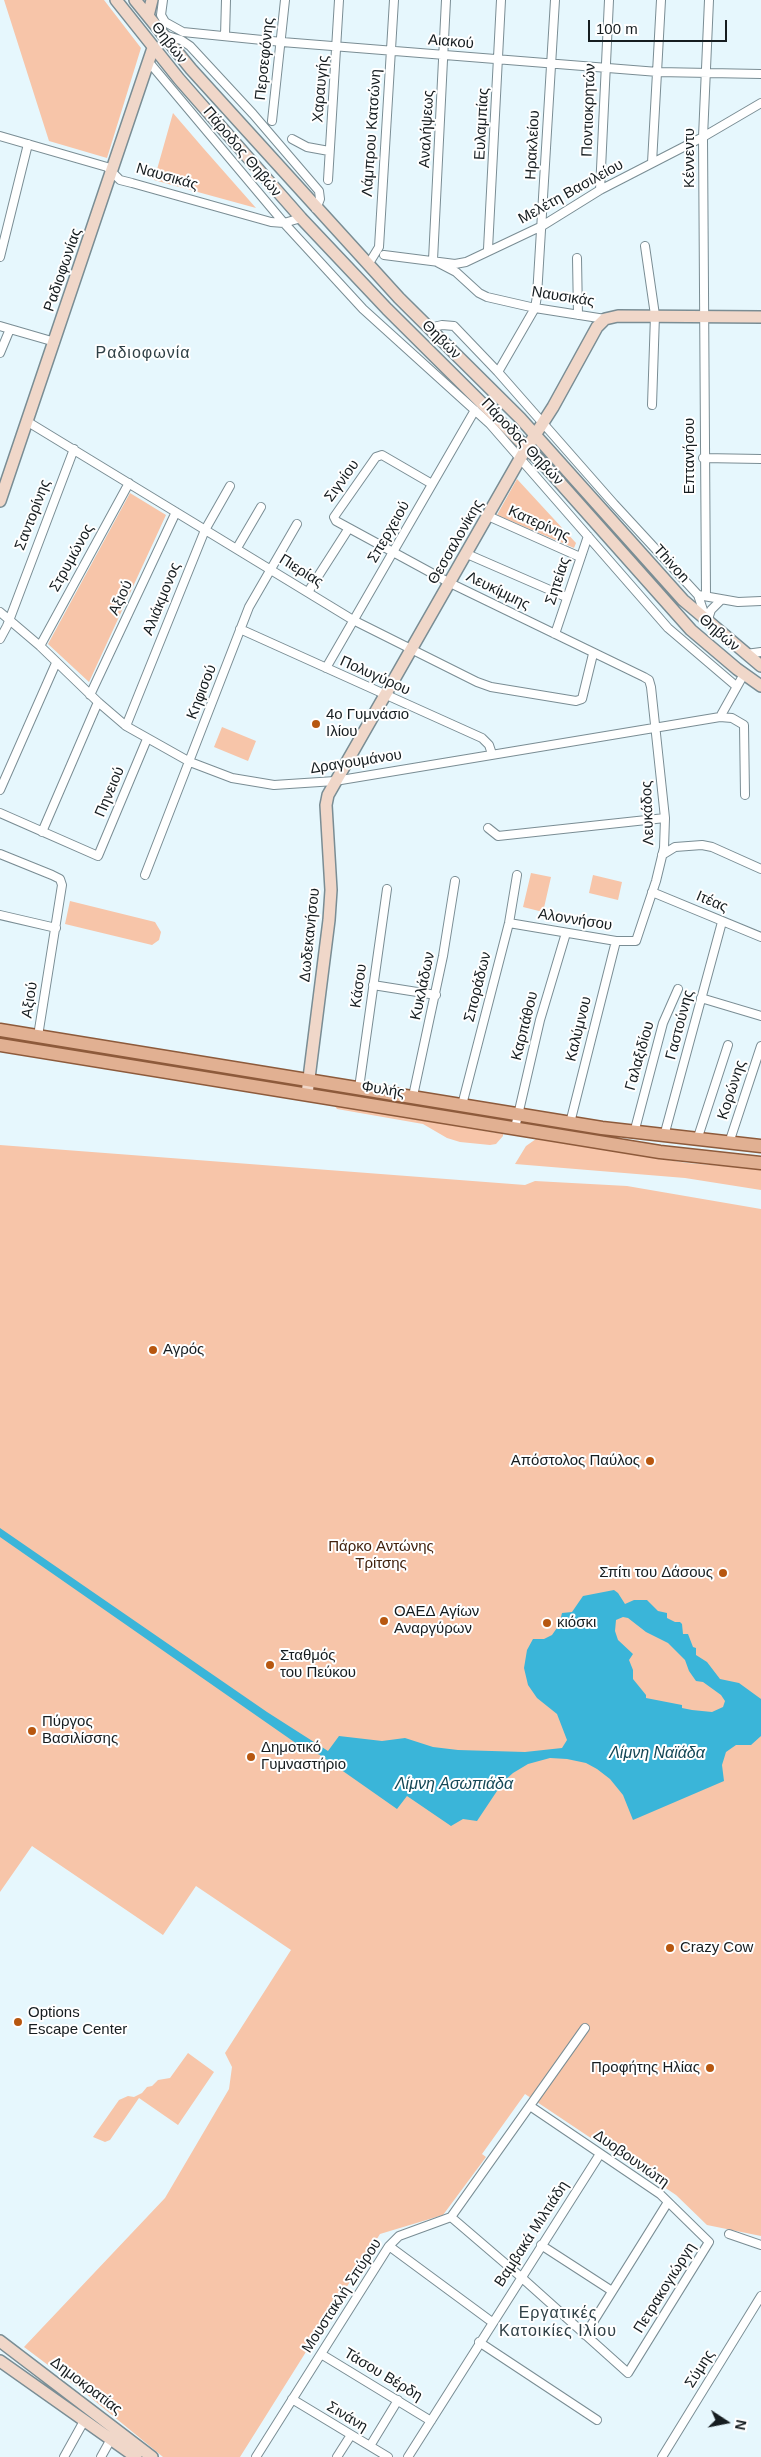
<!DOCTYPE html>
<meta charset="utf-8">
<style>
body{margin:0}
#map{position:relative;width:761px;height:2457px;overflow:hidden;background:#e6f7fd;font-family:Arial,sans-serif}
canvas{display:block}
.north{position:absolute;left:701px;top:2397px;width:50px;height:50px;-webkit-text-stroke:4px #fff;paint-order:stroke;rotate:101deg;font-size:14px;font-weight:700;line-height:20px;text-align:center;color:#161d20}
.north::after{content:'';display:block;margin:auto;width:18px;height:22px;background:#161d20;clip-path:polygon(50% 0,100% 100%,50% 72%,0 100%)}
.scale{position:absolute;left:588px;top:20px;width:139px;height:22px;box-sizing:border-box;border:2px solid #161d20;border-top:0;padding-left:6px;font-size:15px;line-height:18px;white-space:nowrap;color:#161d20;-webkit-text-stroke:4px #fff;paint-order:stroke}
</style>
<div id="map">
<canvas width="761" height="2457"></canvas>
<div class="north">N</div>
<div class="scale">100 m</div>
</div>
<script>
const ctx = document.querySelector('canvas').getContext('2d');
ctx.lineJoin = 'round';
function fillPath(path, color) { ctx.fillStyle = color; ctx.fill(path, 'evenodd'); }
const toPath = rows => new Path2D(rows.map(r => 'M' + r).join(''));
function trace(path, color, width, dash) { ctx.strokeStyle = color; ctx.lineWidth = width; ctx.lineCap = dash ? 'butt' : 'round'; ctx.setLineDash(dash || []); ctx.stroke(path); }
function drawText(font, color, halo, rows, align = 'center') {
  ctx.font = font + ' Arial,sans-serif'; ctx.lineWidth = 4; ctx.setLineDash([]); ctx.textBaseline = 'middle'; ctx.strokeStyle = halo; ctx.fillStyle = color; for (const [text, x, y, turn = 0] of rows) {
    ctx.save(); ctx.translate(x, y); ctx.rotate((+turn || 0) * Math.PI / 180); ctx.textAlign = isNaN(turn) ? turn : align; if (halo) ctx.strokeText(text, 0, 0); ctx.fillText(text, 0, 0); ctx.restore();
  }
}
const green = toPath([
 [4,0,104,0,141,48,107,158,49,141],
 [173,113,204,149,256,208,154,180],
 [517,479,576,543,574,548,497,515],
 [130,493,166,515,89,682,48,644],
 [222,727,256,741,248,761,214,747],
 [531,873,551,877,543,912,523,907],
 [593,875,622,882,618,900,589,893],
 [70,901,155,922,161,932,159,940,152,945,65,924],
 [334,1105,503,1134,503,1136,496,1144,490,1145,460,1142,447,1138,423,1124,337,1109],
 [536,1139,687,1163,761,1169,761,1190,685,1178,515,1164,526,1146],
 [0,1145,525,1185,535,1181,627,1186,761,1209,761,2236,707,2225,676,2195,525,2094,482,2154,486,2157,443,2215,380,2234,240,2457,163,2457,84,2392,24,2347,165,2198,229,2089,232,2067,225,2053,291,1950,196,1886,163,1935,32,1846,0,1892],
 [188,2053,214,2072,178,2125,139,2098,110,2140,105,2142,93,2137,119,2100,128,2096,134,2097,142,2093,147,2087,152,2086,158,2080,170,2078]
]);
const water = toPath([
 [0,1528,267,1712,328,1751,339,1736,382,1741,405,1738,433,1747,458,1750,525,1752,562,1748,567,1740,557,1714,537,1698,528,1685,524,1668,527,1650,533,1639,544,1639,552,1635,559,1625,562,1613,572,1612,583,1596,614,1590,618,1593,625,1604,634,1600,647,1600,658,1611,667,1613,667,1618,675,1622,680,1622,682,1624,683,1634,688,1634,693,1647,696,1648,696,1655,707,1662,720,1679,739,1683,761,1699,761,1736,751,1745,736,1745,726,1752,722,1765,724,1781,633,1820,623,1795,610,1779,597,1769,586,1763,567,1759,550,1758,528,1764,513,1773,503,1782,477,1821,463,1819,451,1826,407,1796,397,1809,320,1755,300,1746,0,1537],
 [623,1617,628,1618,646,1632,668,1643,685,1660,689,1671,696,1681,703,1682,721,1695,725,1701,723,1707,712,1712,692,1710,682,1708,682,1705,646,1698,646,1695,633,1679,633,1670,629,1660,633,1654,618,1640,615,1631,616,1620]
]);
const street = toPath([
 [163,0,161,15,165,22,183,32,282,42,658,72,761,74],
 [446,0,433,260,456,272,479,293,487,297,535,308,605,319],
 [164,35,181,40,190,46,253,114,319,191,320,199,316,209],
 [225,36,226,0],
 [148,61,284,223,363,309,490,424,668,628,736,686],
 [272,121,285,0],
 [0,136,107,167,120,180,132,183,271,222,284,223,301,218],
 [292,139,307,147,329,151],
 [652,163,661,0],
 [328,180,339,0],
 [600,190,609,0],
 [645,246,655,315,652,405],
 [488,249,501,0],
 [384,255,455,264,466,262,542,226,600,190,703,137,761,103],
 [0,257,28,144],
 [577,258,578,315],
 [368,265,379,247,394,0],
 [0,326,55,342],
 [429,328,442,325,454,326,498,372,614,504,698,595,738,602,761,601],
 [0,353,10,329],
 [498,372,535,308,537,296,555,0],
 [28,422,353,620,477,682,491,687,576,701,582,699,593,654],
 [703,458,761,459],
 [432,484,382,455,376,457,334,517,336,521,450,583,644,677,649,680,651,687,665,818,664,848,656,881,636,941,616,941,509,923],
 [488,516,580,557],
 [237,548,261,507],
 [467,554,566,597],
 [308,592,349,528],
 [698,595,706,619],
 [706,596,703,137,709,0],
 [0,612,40,646,98,702,126,726,190,762,232,778,274,785,335,781,720,717,732,718,744,725,745,795],
 [707,622,711,610,721,600],
 [240,629,482,738,489,745,492,754],
 [555,634,588,536],
 [0,639,7,626,74,449],
 [40,646,129,483],
 [746,654,761,652],
 [326,668,475,410],
 [90,695,176,512],
 [720,717,744,674],
 [126,726,205,530,230,486],
 [0,790,56,663],
 [0,813,98,856,147,739],
 [488,828,498,836,665,818],
 [42,832,98,702],
 [0,854,52,875,60,879,62,885,38,1036],
 [662,855,675,847,702,845,712,847,761,869],
 [145,875,249,607,297,524],
 [652,892,761,937],
 [0,915,56,928],
 [373,985,436,995],
 [701,998,761,1016],
 [359,1088,387,889],
 [413,1096,443,956,455,881],
 [462,1105,509,923,517,875],
 [570,1123,616,941],
 [515,1128,540,1020,566,933],
 [634,1133,663,1023,678,989],
 [664,1136,722,922],
 [697,1140,728,1045],
 [729,1143,761,1046],
 [451,2217,521,2277,628,2373,709,2242,660,2194,530,2106],
 [729,2234,761,2245],
 [541,2245,612,2291],
 [389,2246,492,2322],
 [585,2335,668,2202],
 [479,2342,597,2420],
 [321,2354,431,2421],
 [292,2399,388,2457],
 [370,2446,398,2400],
 [64,2457,84,2421],
 [101,2457,111,2439],
 [256,2457,389,2246,399,2236,451,2217,585,2028],
 [337,2457,351,2435],
 [408,2457,600,2154],
 [662,2457,761,2296]
]);
const secondary = toPath([
 [116,0,179,79,301,218,387,309,546,467,691,630,737,669,761,686],
 [135,0,191,69,399,298,520,418,683,600,761,666],
 [148,16,152,0],
 [0,501,153,48],
 [307,1094,329,920,331,890,326,805,328,795,521,457,553,407,597,327,605,319,618,316,761,317],
 [0,2341,152,2457],
 [0,2361,136,2457]
]);
const primary = toPath([
 [0,1030,602,1128,761,1146],
 [0,1045,660,1152,761,1163]
]);
const markers = [
 [316,724,5,"#b75710"],
 [153,1350,5,"#b75710"],
 [650,1461,5,"#b75710"],
 [723,1573,5,"#b75710"],
 [384,1621,5,"#b75710"],
 [547,1623,5,"#b75710"],
 [270,1665,5,"#b75710"],
 [32,1731,5,"#b75710"],
 [251,1757,5,"#b75710"],
 [670,1948,5,"#b75710"],
 [18,2022,5,"#b75710"],
 [710,2068,5,"#b75710"]
];
const streetNames = [
 ["Αιακού",451,42,5],
 ["Θηβών",169,43,52],
 ["Περσεφόνης",265,59,-84],
 ["Χαραυγής",321,89,-85],
 ["Ποντιοκρητών",589,110,-88],
 ["Ευλαμπίας",482,124,-87],
 ["Αναλήψεως",427,129,-87],
 ["Λάμπρου Κατσώνη",372,133,-86],
 ["Ηρακλείου",533,145,-87],
 ["Πάροδος Θηβών",242,152,50],
 ["Κέννεντυ",690,158,-90],
 ["Ναυσικάς",167,177,16],
 ["Μελέτη Βασιλείου",571,192,-29],
 ["Ραδιοφωνίας",63,270,-71],
 ["Ναυσικάς",563,297,9],
 ["Θηβών",441,340,45],
 ["Πάροδος Θηβών",522,442,47],
 ["Επτανήσου",690,456,-90],
 ["Σιγνίου",342,481,-54],
 ["Σαντορίνης",33,515,-69],
 ["Κατερίνης",539,524,24],
 ["Σπερχειού",389,532,-60],
 ["Θεσσαλονίκης",456,542,-60],
 ["Στρυμώνος",72,558,-61],
 ["Thivon",671,564,48],
 ["Πιερίας",301,571,32],
 ["Σητείας",558,581,-72],
 ["Λευκίμμης",498,591,26],
 ["Αξιού",121,598,-65],
 ["Αλιάκμονος",162,599,-68],
 ["Θηβών",719,633,41],
 ["Πολυγύρου",375,676,24],
 ["Κηφισού",202,692,-69],
 ["Δραγουμάνου",356,762,-9],
 ["Πηνειού",110,792,-67],
 ["Λευκάδος",648,813,-92],
 ["Ιτέας",712,902,23],
 ["Αλοννήσου",575,920,9],
 ["Δωδεκανήσου",310,935,-84],
 ["Κάσου",359,986,-82],
 ["Κυκλάδων",423,986,-78],
 ["Σποράδων",478,987,-76],
 ["Αξιού",30,1000,-81],
 ["Γαστούνης",680,1025,-75],
 ["Καρπάθου",525,1026,-76],
 ["Καλύμνου",579,1029,-76],
 ["Γαλαξιδίου",640,1056,-74],
 ["Φυλής",383,1090,9],
 ["Κορώνης",732,1090,-72],
 ["Δυοβουνιώτη",631,2159,35],
 ["Βαμβακά Μιλτιάδη",532,2234,-57],
 ["Πετρακογιώργη",665,2288,-58],
 ["Μουστακλή Σπύρου",342,2296,-57],
 ["Σύμης",700,2369,-58],
 ["Τάσου Βέρδη",383,2375,31],
 ["Δημοκρατίας",86,2386,37],
 ["Σινάνη",347,2417,31]
];
const poiNames = [
 ["4ο Γυμνάσιο",326,715],
 ["Ιλίου",326,732],
 ["Αγρός",163,1350],
 ["Απόστολος Παύλος",640,1461,"right"],
 ["Σπίτι του Δάσους",713,1573,"right"],
 ["ΟΑΕΔ Αγίων",394,1612],
 ["Αναργύρων",394,1629],
 ["κιόσκι",557,1623],
 ["Σταθμός",280,1656],
 ["του Πεύκου",280,1673],
 ["Πύργος",42,1722],
 ["Βασιλίσσης",42,1739],
 ["Δημοτικό",261,1748],
 ["Γυμναστήριο",261,1765],
 ["Crazy Cow",680,1948],
 ["Options",28,2013],
 ["Escape Center",28,2030],
 ["Προφήτης Ηλίας",700,2068,"right"]
];
const parkNames = [
 ["Πάρκο Αντώνης",381,1547],
 ["Τρίτσης",381,1564]
];
const neighbourhoodNames = [
 ["Ραδιοφωνία",143,354],
 ["Εργατικές",558,2314],
 ["Κατοικίες Ιλίου",558,2332]
];
const waterNames = [
 ["Λίμνη Ναϊάδα",657,1754],
 ["Λίμνη Ασωπιάδα",454,1785]
];
fillPath(green, '#f7c5a9');
fillPath(water, '#3ab5d9');
trace(street, '#7a8d94', 10);
trace(secondary, '#7a8d94', 14);
trace(primary, '#8d5a3b', 15);
trace(street, '#fff', 8);
trace(secondary, '#f0d7c9', 11);
trace(primary, '#e1b092', 12);
for (const [x, y, r, color] of markers) { const dot = new Path2D(); dot.arc(x, y, r, 0, 2 * Math.PI); ctx.fillStyle = color; ctx.fill(dot); trace(dot, '#fff', 2); }
drawText('15px', '#161d20', '#fff', streetNames);
drawText('15px', '#161d20', '#fff', poiNames, 'left');
drawText('15px', '#42220e', '#fff', parkNames);
ctx.letterSpacing = '1px';
drawText('16px', '#2f4046', '#fff', neighbourhoodNames);
ctx.letterSpacing = '0px';
drawText('italic 16px', '#144756', '#fff', waterNames);
</script>
